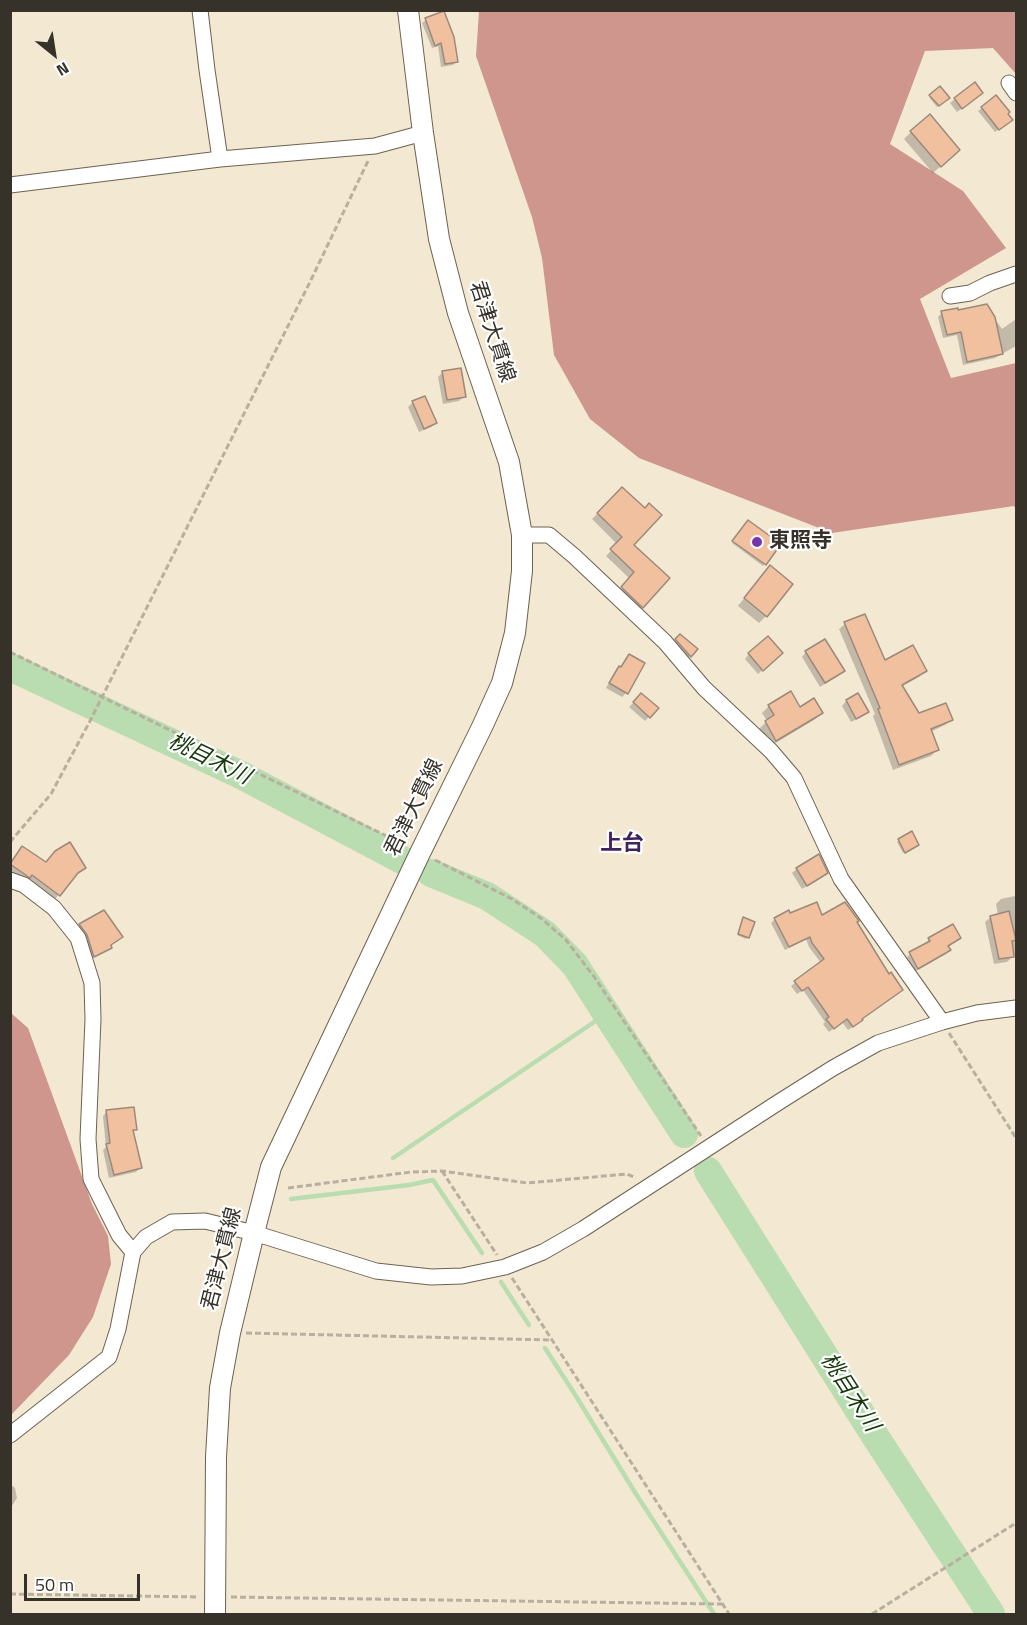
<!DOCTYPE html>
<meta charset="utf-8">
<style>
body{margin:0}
#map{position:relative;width:1027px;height:1625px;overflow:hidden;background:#f3e8d2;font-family:"Titillium Web",sans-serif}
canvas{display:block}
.frame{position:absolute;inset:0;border:12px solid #36322a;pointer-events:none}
.north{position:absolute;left:24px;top:24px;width:60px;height:60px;-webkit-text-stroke:4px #fff;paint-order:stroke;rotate:150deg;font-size:16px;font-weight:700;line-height:24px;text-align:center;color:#36322a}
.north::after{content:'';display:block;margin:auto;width:21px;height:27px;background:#36322a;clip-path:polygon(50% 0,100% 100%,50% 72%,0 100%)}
.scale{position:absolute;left:24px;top:1574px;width:116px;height:27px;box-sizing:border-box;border:3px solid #36322a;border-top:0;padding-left:8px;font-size:18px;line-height:21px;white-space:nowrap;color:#36322a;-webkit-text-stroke:4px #fff;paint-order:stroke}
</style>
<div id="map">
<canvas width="1027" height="1625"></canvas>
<div class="frame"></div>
<div class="north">N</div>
<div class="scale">50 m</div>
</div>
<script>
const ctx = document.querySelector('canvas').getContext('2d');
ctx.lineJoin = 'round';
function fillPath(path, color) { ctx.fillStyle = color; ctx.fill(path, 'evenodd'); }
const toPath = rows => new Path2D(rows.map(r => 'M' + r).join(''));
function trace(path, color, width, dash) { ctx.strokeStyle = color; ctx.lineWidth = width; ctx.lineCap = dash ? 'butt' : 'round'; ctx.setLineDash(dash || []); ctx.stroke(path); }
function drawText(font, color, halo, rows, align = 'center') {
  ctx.font = font + ' "Titillium Web","Noto Sans JP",sans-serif'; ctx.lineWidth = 4.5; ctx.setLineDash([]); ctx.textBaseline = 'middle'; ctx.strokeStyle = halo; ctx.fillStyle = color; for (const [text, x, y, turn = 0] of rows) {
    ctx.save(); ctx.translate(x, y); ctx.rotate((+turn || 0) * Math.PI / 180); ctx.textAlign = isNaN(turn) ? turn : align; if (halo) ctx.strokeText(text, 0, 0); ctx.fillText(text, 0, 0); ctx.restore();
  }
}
const forest = toPath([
 [479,11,1016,11,1016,74,993,48,925,51,890,144,963,191,1006,248,920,299,951,378,1016,363,1016,510,1014,506,832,533,639,458,590,419,554,355,542,258,532,217,476,56],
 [11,1013,28,1028,92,1204,108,1236,111,1264,93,1317,69,1355,11,1415]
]);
const shadow = toPath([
 [426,20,456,62,453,65,441,67,438,46,432,48,422,23],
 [940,88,948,97,937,107,929,97],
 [977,97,957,112,950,103,955,99],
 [996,97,1007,114,1007,123,995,132,978,111],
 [911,132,951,157,933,173,904,139],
 [986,306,1002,329,1016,319,1016,346,995,358,963,365,957,335,943,338,938,317,942,313,957,312],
 [442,373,464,396,459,401,443,404,438,377],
 [413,402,435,423,431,427,419,432,408,407],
 [622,489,642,607,637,613,617,594,630,579,606,556,617,544,592,519],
 [747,523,779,544,763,566,732,543],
 [763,574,766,616,759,623,738,606],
 [864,615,884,662,925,671,919,677,901,687,919,715,951,720,945,725,930,732,937,750,931,756,893,770,873,716,875,714,839,629,845,624],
 [680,636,696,649,686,661,672,645],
 [806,652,843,671,838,676,820,687,802,657],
 [749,654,777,657,758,674,745,659],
 [629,656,626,693,622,697,606,688,615,672,620,668],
 [641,695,657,708,645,721,629,707],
 [857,695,867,711,863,716,851,722,842,706,846,701],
 [769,706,800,709,821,713,814,720,769,747,759,729,767,721,762,713],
 [899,840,916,846,903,853,897,842],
 [18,852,45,864,74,875,55,899,28,878,25,881,10,871,10,863],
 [797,869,826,873,821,878,802,889,792,873],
 [1015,896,1016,905,1016,955,1013,956,1007,962,994,964,985,922,991,917,998,915,996,904,1001,899],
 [816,904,860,1020,857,1024,848,1030,842,1022,829,1032,823,1024,825,1022,803,990,797,994,791,986,821,963,809,947,806,939,785,950,771,923,775,919],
 [742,921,748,937,746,939,737,935],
 [80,925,109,946,110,948,91,959,77,928],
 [959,938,947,946,949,950,946,954,914,972,907,957,910,954,927,945,926,943,929,939],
 [107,1111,135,1129,132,1132,140,1168,136,1172,109,1178,103,1150,106,1147,103,1116],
 [10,1484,15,1488,17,1498,10,1509]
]);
const stream = toPath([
 [393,1158,606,1014],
 [291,1199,409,1185,433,1180,482,1253],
 [501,1282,529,1325],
 [545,1348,574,1393,636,1494,714,1614]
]);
const river = toPath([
 [10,667,241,775,404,861],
 [431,873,487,896,545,934,575,965,684,1134],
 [708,1171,875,1436,991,1614]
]);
const building = toPath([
 [444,11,454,37,458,62,445,64,441,43,435,46,425,18,444,11],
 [975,82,983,93,962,109,954,98,975,82],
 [940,86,950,98,939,106,929,95,940,86],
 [996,95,1010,112,1008,114,1013,120,999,130,981,107,996,95],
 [930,114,960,150,941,167,910,131,930,114],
 [987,304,995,317,1003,354,967,362,961,332,947,335,941,311,958,308,958,310,987,304],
 [461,368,466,397,447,400,442,371,461,368],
 [425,396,437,423,424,429,412,401,425,396],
 [622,487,645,508,649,503,662,515,634,545,670,578,643,608,621,587,634,572,610,549,622,537,597,513,622,487],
 [748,520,781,544,766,565,732,541,748,520],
 [770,565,793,584,767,617,744,598,770,565],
 [865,614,885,660,913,645,927,671,902,685,919,713,946,703,953,720,931,729,939,750,899,765,878,709,880,708,844,622,865,614],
 [680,634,698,649,691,657,675,639,680,634],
 [768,636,783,653,763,671,748,653,768,636],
 [825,639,845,671,825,683,805,651,825,639],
 [629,654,645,663,628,694,609,683,619,666,621,667,629,654],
 [791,691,800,707,814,698,823,713,776,741,765,721,774,715,768,705,791,691],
 [641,693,659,708,650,718,633,702,641,693],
 [858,693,869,712,856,719,846,700,858,693],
 [912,831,919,845,905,853,898,839,912,831],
 [70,842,86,868,78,873,60,896,32,875,30,878,10,864,22,846,46,862,55,851,70,842],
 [819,854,828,873,807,886,796,868,819,854],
 [817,902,822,915,845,902,859,921,857,922,889,974,891,972,903,990,862,1019,863,1020,853,1027,847,1019,834,1029,826,1019,829,1017,808,987,802,991,794,981,824,959,812,943,810,937,789,947,774,918,789,910,790,913,817,902],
 [104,910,123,937,111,945,112,948,94,957,87,935,79,924,104,910],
 [1009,911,1016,940,1012,941,1014,957,999,959,990,916,1009,911],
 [743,917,755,922,749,938,738,934,743,917],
 [953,924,961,938,948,946,951,950,918,969,909,952,930,941,928,938,953,924],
 [134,1107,137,1130,133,1130,142,1168,114,1175,106,1144,110,1143,106,1110,134,1107]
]);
const path = toPath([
 [10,652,405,845],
 [10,842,51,794,90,721,310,282,368,161],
 [435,860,512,899,542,919,566,940,595,978,701,1136],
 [949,1033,1016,1138],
 [442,1171,497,1255],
 [288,1188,411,1172,442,1171,527,1183,627,1174,636,1178],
 [512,1278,729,1614],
 [246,1333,552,1340],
 [10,1594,198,1597],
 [231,1597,722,1604],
 [872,1614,1016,1523]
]);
const minor = toPath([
 [200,10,207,70,220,159],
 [1009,83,1016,93],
 [10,185,220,159,375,146,423,133],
 [950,296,970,293,990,283,1016,274],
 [522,535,549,535,574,556,665,642,704,688,771,751,794,778,841,879,942,1022],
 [10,880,24,885,54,908,78,938,92,983,93,1019,88,1139,91,1179,119,1235,133,1252],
 [10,1435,109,1357,118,1329,133,1252,146,1237,172,1222,205,1221,254,1233,376,1271,431,1277,462,1276,505,1267,543,1252,583,1229,779,1102,833,1068,878,1043,942,1022,977,1013,1016,1008]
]);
const major = toPath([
 [215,1614,216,1457,220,1388,230,1333,254,1233,271,1167,420,853,482,727,502,683,515,633,522,571,522,535,509,462,458,313,439,239,423,133,408,10]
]);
const markers = [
 [757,542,6,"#7737ab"]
];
const streetNames = [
 ["君津大貫線",491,332,72],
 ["君津大貫線",415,808,-64],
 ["君津大貫線",223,1259,-76]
];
const poiNames = [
 ["東照寺",769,542]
];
const waterNames = [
 ["桃目木川",209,760,26],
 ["桃目木川",849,1393,57]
];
const neighbourhoodNames = [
 ["上台",622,845]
];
fillPath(forest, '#cf968d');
fillPath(shadow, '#0003');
trace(stream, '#b9dcb0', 4.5);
trace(river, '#b9dcb0', 28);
fillPath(building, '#f0c09f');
trace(building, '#9d897c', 1.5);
trace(minor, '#6c6250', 17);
trace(major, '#6c6250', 22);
trace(path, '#b8af9e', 3, [6, 3]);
trace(minor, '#fff', 15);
trace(major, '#fff', 20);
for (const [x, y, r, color] of markers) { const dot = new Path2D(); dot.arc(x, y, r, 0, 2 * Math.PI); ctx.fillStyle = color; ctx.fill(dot); trace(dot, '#fff', 2); }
drawText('21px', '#36322a', '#fff', streetNames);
drawText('bold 21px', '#36322a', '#fff', poiNames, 'left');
drawText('italic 22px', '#16380b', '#fff', waterNames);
drawText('bold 22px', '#41235c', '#fff', neighbourhoodNames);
</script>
